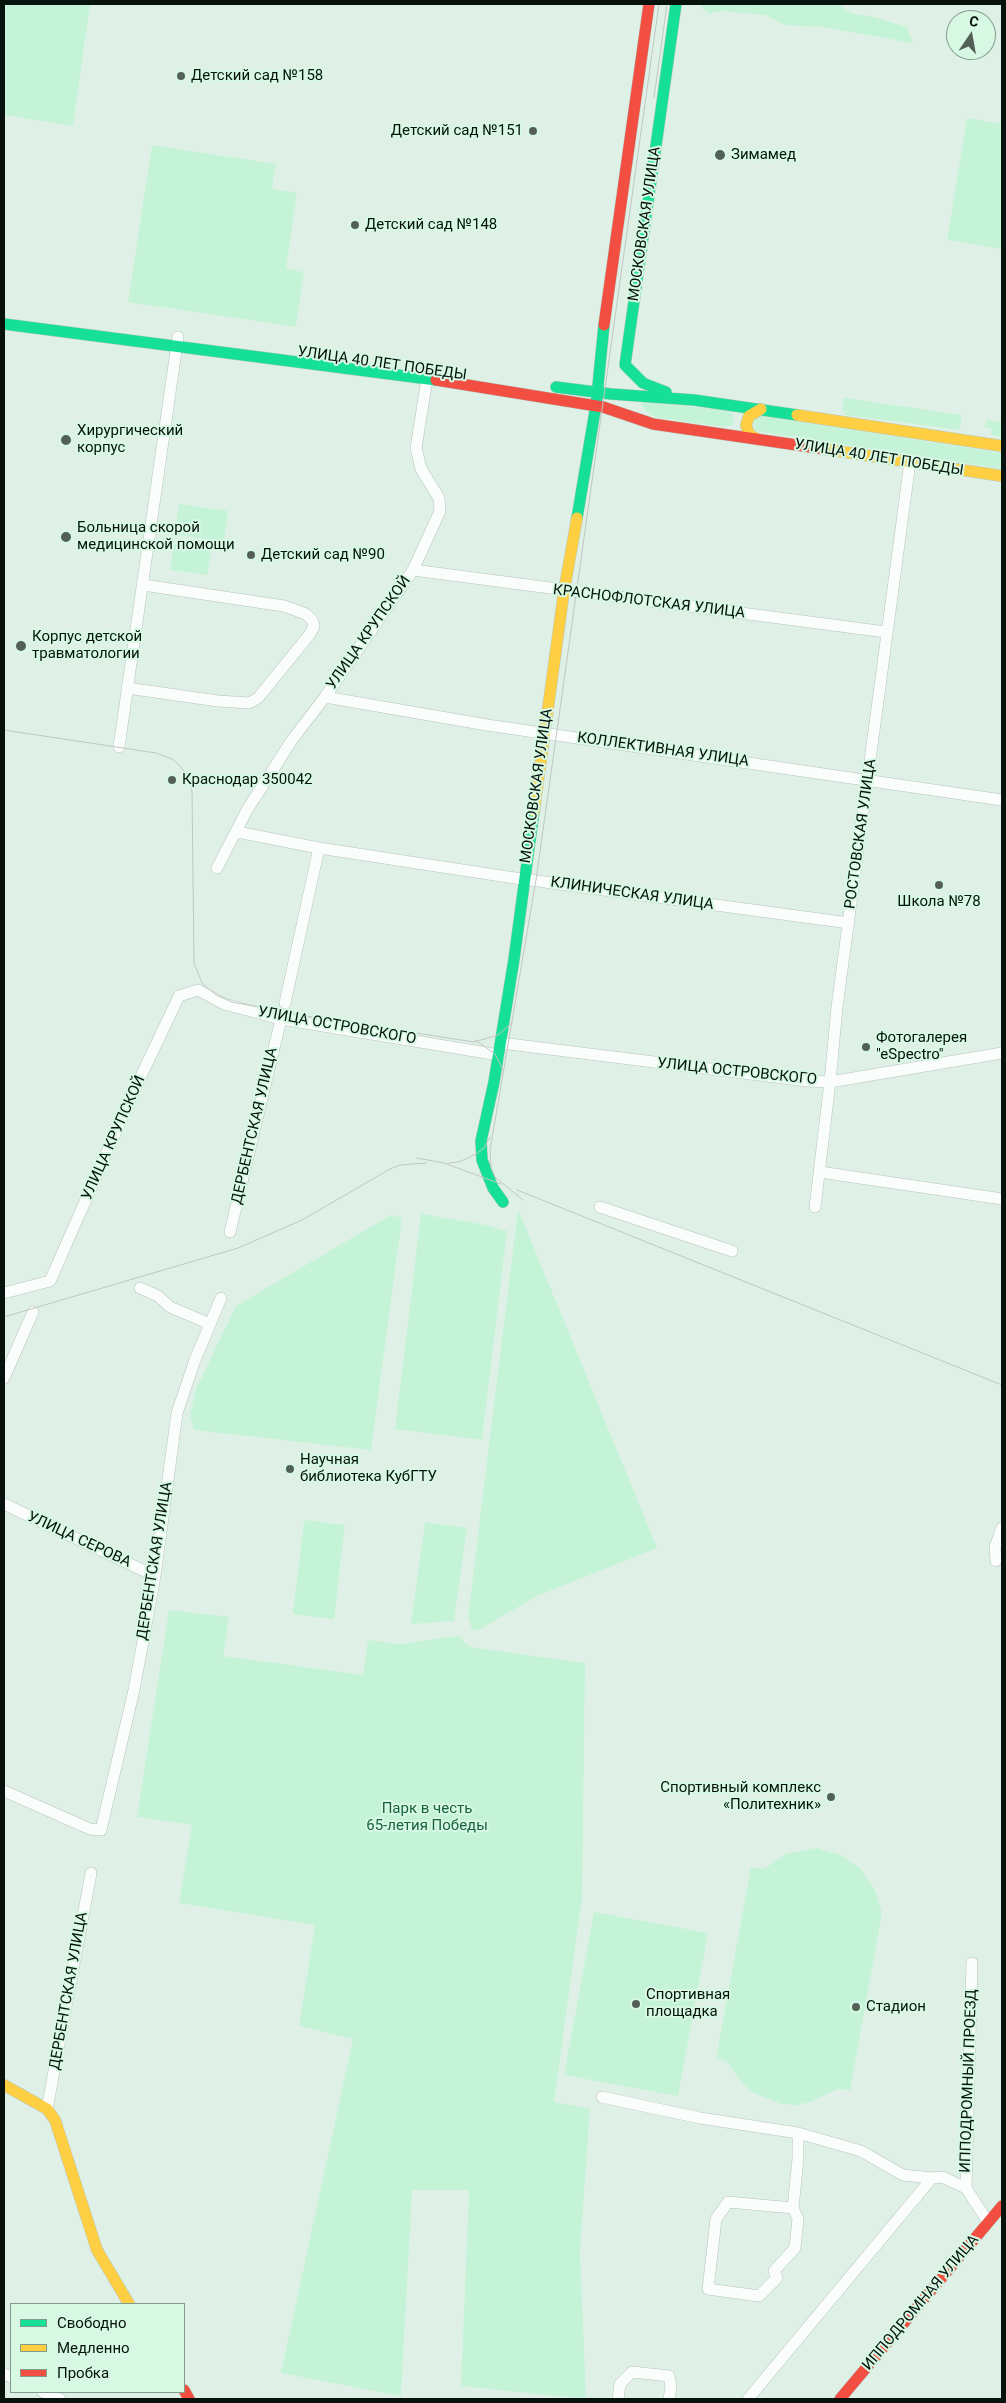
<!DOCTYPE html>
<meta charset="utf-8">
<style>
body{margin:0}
#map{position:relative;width:1006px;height:2403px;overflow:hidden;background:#dff1e6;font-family:Roboto,sans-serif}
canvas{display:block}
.frame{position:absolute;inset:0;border:5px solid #06120b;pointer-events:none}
.legend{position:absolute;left:10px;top:2303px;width:175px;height:90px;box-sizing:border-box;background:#d7f9e4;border:1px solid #839d8d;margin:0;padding:6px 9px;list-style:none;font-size:15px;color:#06120b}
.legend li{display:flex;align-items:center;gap:10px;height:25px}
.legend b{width:25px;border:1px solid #839d8d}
.north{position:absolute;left:946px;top:10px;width:50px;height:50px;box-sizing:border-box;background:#d7f9e4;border:1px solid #839d8d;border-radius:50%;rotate:12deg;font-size:14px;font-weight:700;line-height:20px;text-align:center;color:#06120b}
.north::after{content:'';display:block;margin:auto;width:18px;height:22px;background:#526058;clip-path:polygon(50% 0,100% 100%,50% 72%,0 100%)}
</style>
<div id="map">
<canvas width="1006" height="2403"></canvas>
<div class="frame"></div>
<ul class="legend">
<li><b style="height:6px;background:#16e098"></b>Свободно</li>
<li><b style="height:6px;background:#ffcf43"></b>Медленно</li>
<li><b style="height:6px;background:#f24e42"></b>Пробка</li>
</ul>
<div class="north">С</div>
</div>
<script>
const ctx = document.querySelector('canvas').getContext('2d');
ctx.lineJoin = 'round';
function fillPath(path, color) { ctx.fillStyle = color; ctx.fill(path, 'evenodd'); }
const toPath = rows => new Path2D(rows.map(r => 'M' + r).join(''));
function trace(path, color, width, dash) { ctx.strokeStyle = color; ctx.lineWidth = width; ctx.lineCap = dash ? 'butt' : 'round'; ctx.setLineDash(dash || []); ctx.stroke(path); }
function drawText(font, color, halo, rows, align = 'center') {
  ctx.font = font + ' Roboto,sans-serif'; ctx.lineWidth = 4; ctx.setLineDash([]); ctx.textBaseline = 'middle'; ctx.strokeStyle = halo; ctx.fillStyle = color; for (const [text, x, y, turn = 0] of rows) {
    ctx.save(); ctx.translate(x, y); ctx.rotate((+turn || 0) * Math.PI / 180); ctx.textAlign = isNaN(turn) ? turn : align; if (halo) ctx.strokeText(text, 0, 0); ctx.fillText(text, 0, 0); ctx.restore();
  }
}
const green = toPath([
 [4,4,90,4,73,126,4,115],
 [702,4,839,4,851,13,874,17,907,27,913,43,822,27,785,25,765,15,721,11,709,14,701,8],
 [967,118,1002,124,1002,249,947,240],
 [152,145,276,164,272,189,297,193,286,269,304,272,296,327,128,302],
 [844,398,962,415,960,430,846,415,842,409],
 [644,401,728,411,733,415,734,420,732,425,725,427,660,418,650,415,641,405],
 [758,415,1002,453,1002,469,755,431,753,417],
 [986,420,1002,422,1002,437,991,435,992,428,985,427],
 [179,504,228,511,224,542,175,534],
 [174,544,211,549,207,575,170,570],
 [518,1209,657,1548,537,1596,477,1631,472,1629,468,1617],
 [421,1214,486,1225,507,1231,482,1440,395,1429],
 [391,1215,402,1218,371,1450,194,1430,190,1415,196,1389,236,1306],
 [304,1520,345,1525,334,1619,293,1614],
 [425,1522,467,1528,454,1621,411,1624],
 [169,1610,229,1617,223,1656,363,1675,368,1640,400,1644,458,1636,470,1647,585,1663,582,1898,554,2102,590,2109,580,2251,586,2399,461,2386,469,2190,412,2190,401,2396,281,2373,353,2039,299,2026,315,1925,179,1903,192,1825,137,1817],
 [816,1848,840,1855,861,1869,875,1890,882,1913,850,2090,837,2089,810,2102,797,2105,781,2104,752,2092,743,2084,726,2061,716,2059,751,1867,764,1869,786,1854],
 [594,1912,708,1933,678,2096,564,2075]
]);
const street = toPath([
 [413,570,886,632],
 [127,688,218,701,249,703,258,698,310,634,314,626,312,620,306,614,284,606,143,585],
 [325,697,487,725,1002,800],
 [119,747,178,337],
 [237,832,319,848,508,877,849,923],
 [217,868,247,810,292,740,325,697,413,570,440,511,439,498,421,469,416,448,427,379],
 [285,1003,319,848],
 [501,1043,807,1081,830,1082,1002,1053],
 [820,1172,1002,1199],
 [600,1207,732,1251],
 [815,1207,830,1082,837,1007,910,462],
 [230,1232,281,1019],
 [140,1288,158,1296,170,1307,210,1324],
 [4,1293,50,1281,133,1093,179,996,198,990,224,1004,281,1019,499,1055],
 [4,1378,33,1312],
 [4,1504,155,1576],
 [996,1561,995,1547,1002,1528],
 [4,1791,90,1829,101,1830,134,1690,155,1576,177,1413,195,1360,221,1298],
 [972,1963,966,2188,988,2222],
 [602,2097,700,2118,798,2133,861,2151,903,2175,932,2178],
 [47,2109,91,1873],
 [793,2208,728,2202,716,2219,708,2289,759,2296,777,2278,774,2271,795,2248,798,2219,793,2208,798,2159,798,2133],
 [4,2374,11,2377],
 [43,2392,60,2399],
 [618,2399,620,2384,632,2372,669,2376,671,2387,669,2399],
 [748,2399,932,2178,942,2177,966,2188]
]);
const fast = toPath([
 [4,324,436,380],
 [556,387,611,394,694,400,797,415],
 [666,392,643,383,625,365,676,4],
 [577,518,596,405,604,325],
 [503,1202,493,1188,482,1160,481,1141,494,1082,514,959,534,811]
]);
const slow = toPath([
 [797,415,1002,446],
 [757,439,749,434,746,425,749,416,761,409],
 [824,449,1002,476],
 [534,811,564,591,577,518],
 [4,2085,47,2109,55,2120,97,2250,129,2304]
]);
const jam = toPath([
 [604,325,649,4],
 [436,380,603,407,653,424,824,449],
 [184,2390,189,2399],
 [840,2399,1002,2206]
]);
const tram = toPath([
 [654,98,667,4],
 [4,730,156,753,172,759,180,766,188,776,192,792,194,963,202,983,216,995,232,1002,312,1017,474,1042,498,1035,513,1022],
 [475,1040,495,1054,503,1070],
 [417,1158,444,1163,501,1184],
 [448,1163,459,1162,476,1154,484,1148,490,1137],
 [517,1190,1002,1385],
 [523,1200,495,1177,491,1168,490,1150,536,880,659,4],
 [4,1317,238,1248,302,1220,390,1169,400,1165,426,1163]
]);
const markers = [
 [181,76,5,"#526058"],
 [533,131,5,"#526058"],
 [720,155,6,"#526058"],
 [355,225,5,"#526058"],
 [66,440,6,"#526058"],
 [66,537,6,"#526058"],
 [251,555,5,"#526058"],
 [21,646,6,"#526058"],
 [172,780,5,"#526058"],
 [939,885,5,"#526058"],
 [866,1047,5,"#526058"],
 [290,1469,5,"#526058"],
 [831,1797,5,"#526058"],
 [636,2004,5,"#526058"],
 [856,2007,5,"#526058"]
];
const poiNames = [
 ["Детский сад №158",191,76],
 ["Детский сад №151",523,131,"right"],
 ["Зимамед",731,155],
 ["Детский сад №148",365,225],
 ["Хирургический",77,431],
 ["корпус",77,448],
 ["Больница скорой",77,528],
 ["медицинской помощи",77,545],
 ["Детский сад №90",261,555],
 ["Корпус детской",32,637],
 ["травматологии",32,654],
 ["Краснодар 350042",182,780],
 ["Школа №78",939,902,"center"],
 ["Фотогалерея",876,1038],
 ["\"eSpectro\"",876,1055],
 ["Научная",300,1460],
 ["библиотека КубГТУ",300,1477],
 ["Спортивный комплекс",821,1788,"right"],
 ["«Политехник»",821,1805,"right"],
 ["Спортивная",646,1995],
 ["площадка",646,2012],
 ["Стадион",866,2007]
];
const streetNames = [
 ["МОСКОВСКАЯ УЛИЦА",645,224,-82],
 ["УЛИЦА 40 ЛЕТ ПОБЕДЫ",382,364,8],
 ["УЛИЦА 40 ЛЕТ ПОБЕДЫ",879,458,9],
 ["КРАСНОФЛОТСКАЯ УЛИЦА",649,602,7],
 ["УЛИЦА КРУПСКОЙ",369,633,-55],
 ["КОЛЛЕКТИВНАЯ УЛИЦА",663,750,8],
 ["МОСКОВСКАЯ УЛИЦА",537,786,-82],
 ["РОСТОВСКАЯ УЛИЦА",861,834,-82],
 ["КЛИНИЧЕСКАЯ УЛИЦА",632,894,8],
 ["УЛИЦА ОСТРОВСКОГО",337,1026,10],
 ["УЛИЦА ОСТРОВСКОГО",737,1072,6],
 ["ДЕРБЕНТСКАЯ УЛИЦА",255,1126,-77],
 ["УЛИЦА КРУПСКОЙ",114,1138,-66],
 ["УЛИЦА СЕРОВА",79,1540,25],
 ["ДЕРБЕНТСКАЯ УЛИЦА",155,1561,-81],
 ["ДЕРБЕНТСКАЯ УЛИЦА",69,1991,-80],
 ["ИППОДРОМНЫЙ ПРОЕЗД",969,2081,-88],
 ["ИППОДРОМНАЯ УЛИЦА",921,2303,-50]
];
const parkNames = [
 ["Парк в честь",427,1809],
 ["65-летия Победы",427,1826]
];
fillPath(green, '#c5f3d8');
trace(street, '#b5c4bb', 12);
trace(fast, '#b5c4bb', 12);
trace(slow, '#b5c4bb', 12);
trace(jam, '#b5c4bb', 12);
trace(street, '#fafdfb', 11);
trace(fast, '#16e098', 11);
trace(slow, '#ffcf43', 11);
trace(jam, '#f24e42', 11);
trace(tram, '#c1c6c3', 1);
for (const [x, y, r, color] of markers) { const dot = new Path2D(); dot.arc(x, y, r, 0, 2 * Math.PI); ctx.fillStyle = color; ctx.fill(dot); trace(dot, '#d7f9e4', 2); }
drawText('15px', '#06120b', '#d7f9e4', poiNames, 'left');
drawText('15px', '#06120b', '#d7f9e4', streetNames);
drawText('15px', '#186240', '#d7f9e4', parkNames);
</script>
